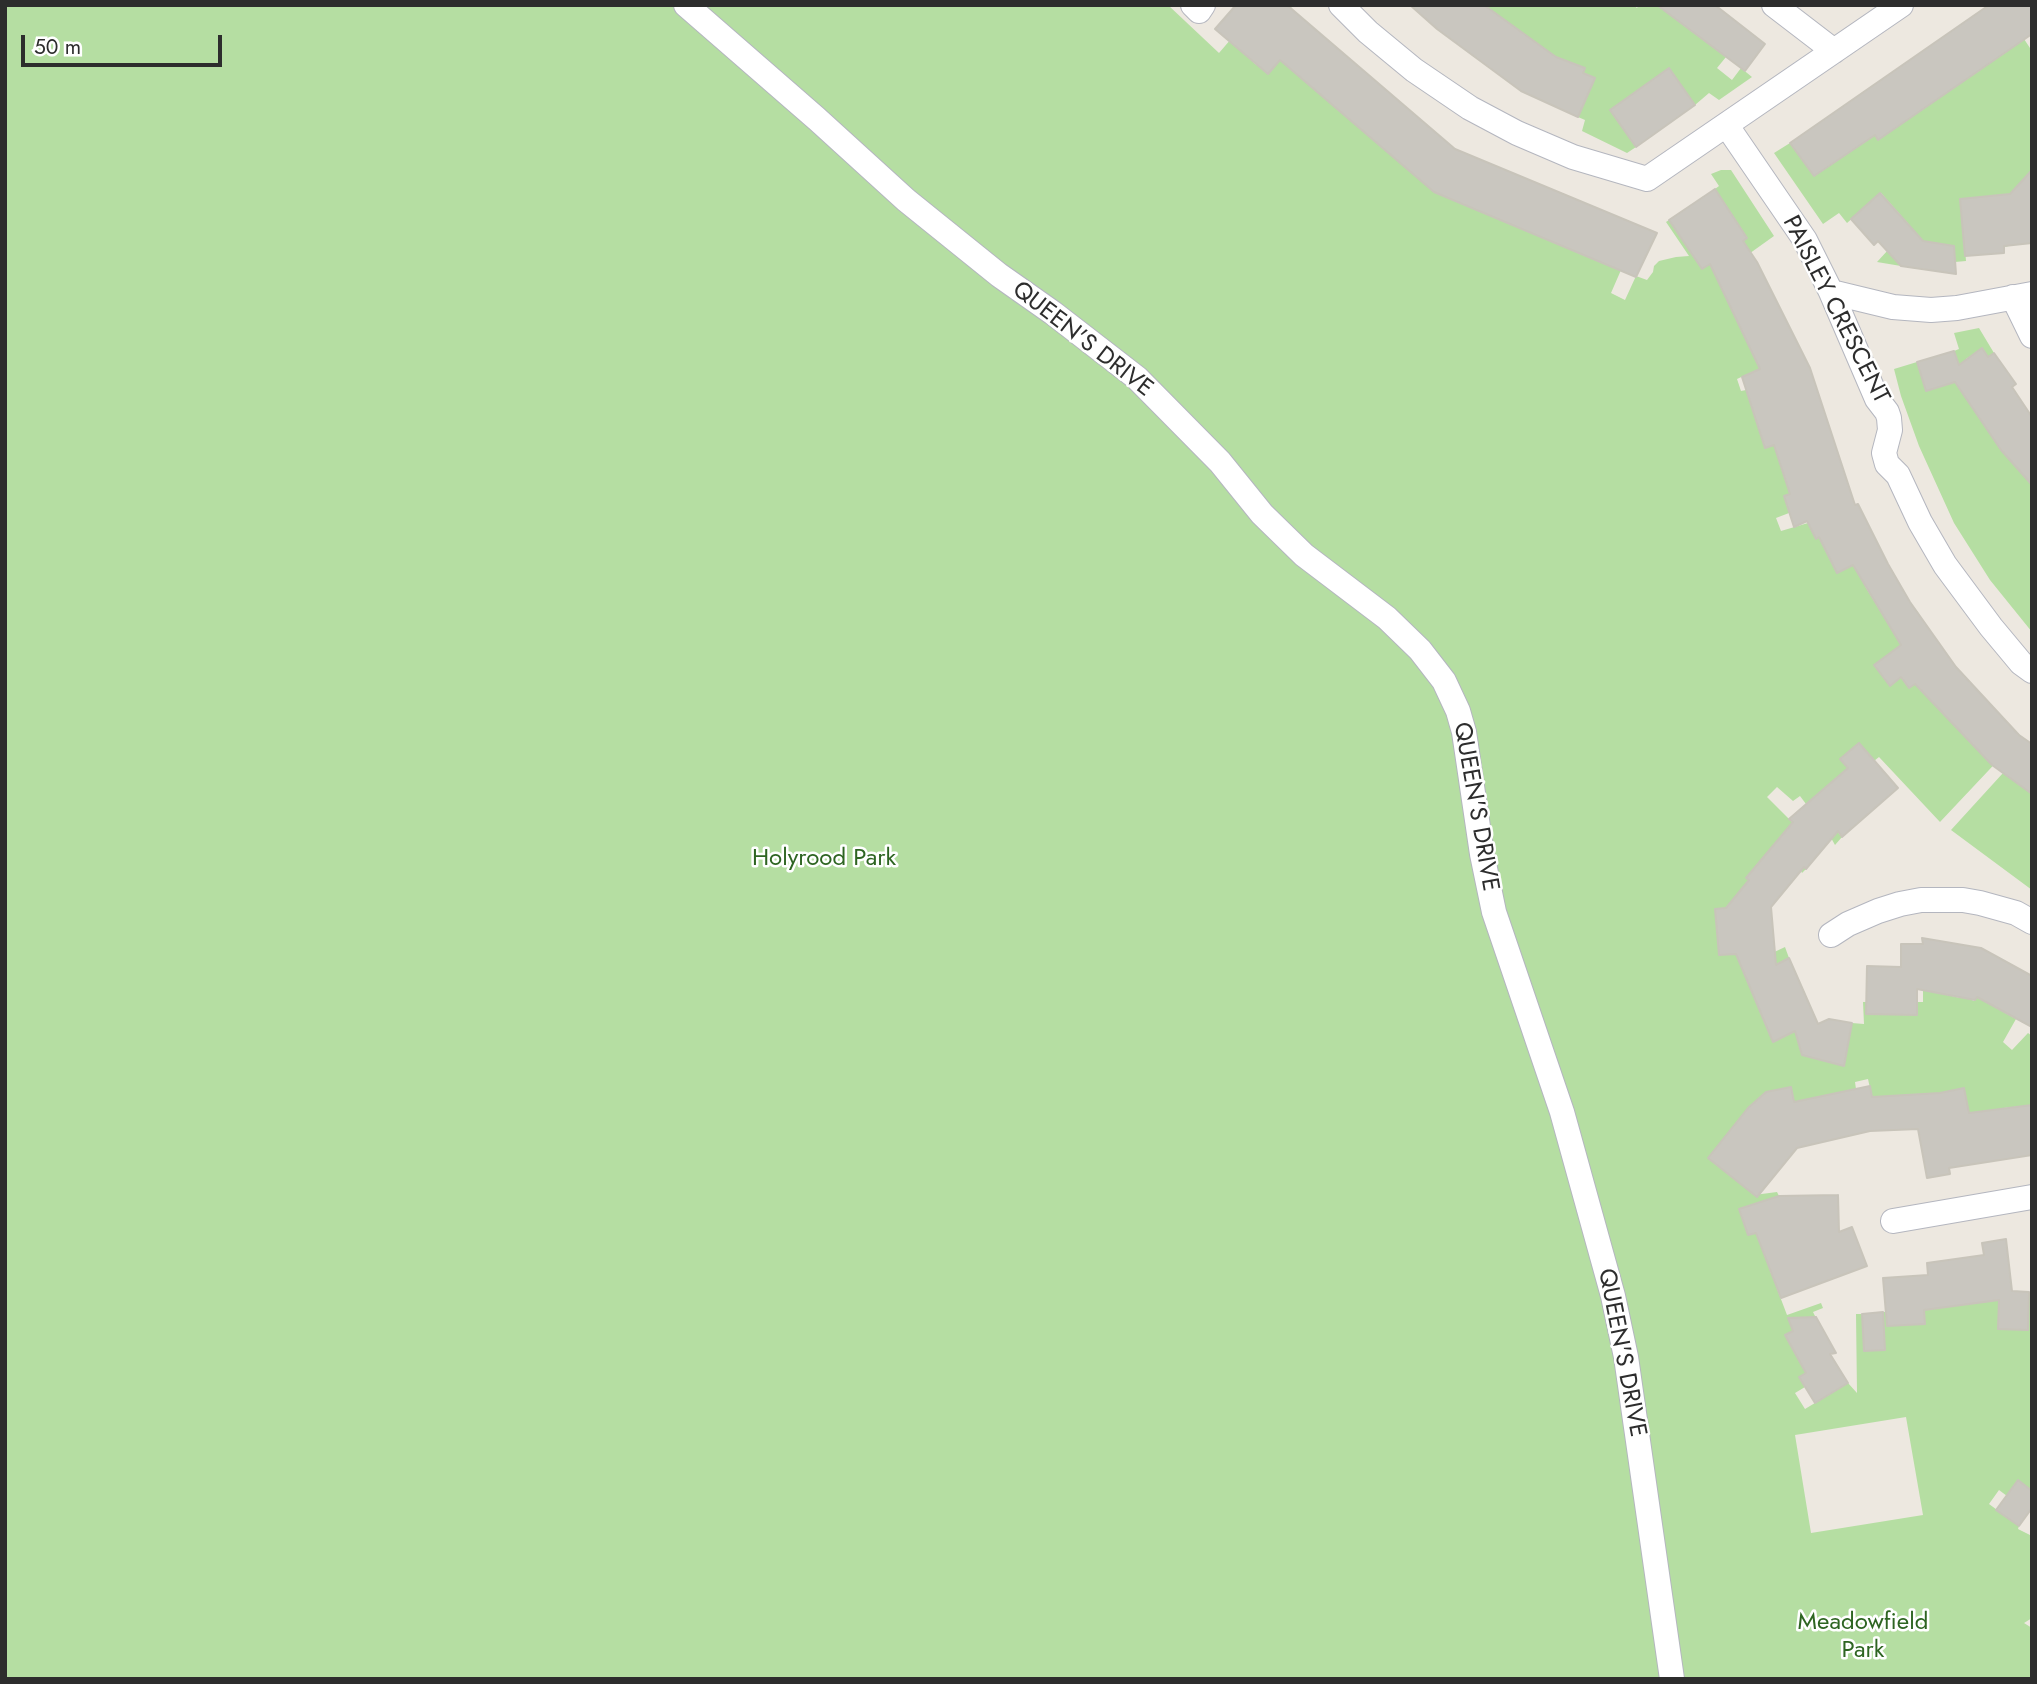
<!DOCTYPE html>
<style>
body{margin:0}
#map{position:relative;width:2037px;height:1684px;overflow:hidden;background:#ede8e0;font-family:Jost,sans-serif}
canvas{display:block}
.frame{position:absolute;inset:0;border:7px solid #2d2d2d;pointer-events:none}
.scale{position:absolute;left:21px;top:35px;width:201px;height:32px;box-sizing:border-box;border:4px solid #2d2d2d;border-top:0;padding-left:9px;font-size:21px;line-height:24px;white-space:nowrap;color:#2d2d2d;-webkit-text-stroke:5px #fff;paint-order:stroke}
</style>
<div id="map">
<canvas width="2037" height="1684"></canvas>
<div class="frame"></div>
<div class="scale">50 m</div>
</div>
<script>
const ctx = document.querySelector('canvas').getContext('2d');
ctx.lineJoin = 'round';
function fillPath(path, color) { ctx.fillStyle = color; ctx.fill(path, 'evenodd'); }
const toPath = rows => new Path2D(rows.map(r => 'M' + r).join(''));
function trace(path, color, width, dash) { ctx.strokeStyle = color; ctx.lineWidth = width; ctx.lineCap = dash ? 'butt' : 'round'; ctx.setLineDash(dash || []); ctx.stroke(path); }
function drawText(font, color, halo, rows, align = 'center') {
  ctx.font = font + ' Jost,sans-serif'; ctx.lineWidth = 5; ctx.setLineDash([]); ctx.textBaseline = 'middle'; ctx.strokeStyle = halo; ctx.fillStyle = color; for (const [text, x, y, turn = 0] of rows) {
    ctx.save(); ctx.translate(x, y); ctx.rotate((+turn || 0) * Math.PI / 180); ctx.textAlign = isNaN(turn) ? turn : align; if (halo) ctx.strokeText(text, 0, 0); ctx.fillText(text, 0, 0); ctx.restore();
  }
}
const green = toPath([
 [5,5,1168,5,1219,53,1231,39,1265,33,1288,5,1293,5,1291,8,1296,13,1253,62,1268,74,1280,60,1621,270,1611,293,1625,300,1636,276,1647,280,1653,272,1654,266,1659,261,1676,257,1689,256,1666,222,1669,220,1738,244,1747,238,1715,189,1719,186,1711,174,1721,170,1731,170,1774,236,1732,266,1746,283,1724,294,1761,368,1737,379,1741,391,1746,390,1749,399,1775,391,1765,447,1774,445,1778,457,1796,451,1798,492,1784,496,1789,513,1776,518,1781,531,1808,523,1828,533,1866,559,1865,586,1884,617,1910,602,1920,615,1895,632,1916,663,1904,682,1909,688,1915,684,1983,755,2012,728,2021,736,1940,822,1879,757,1874,761,1859,744,1841,759,1856,777,1819,810,1842,837,1835,845,1830,836,1800,796,1793,801,1777,787,1767,797,1793,823,1776,843,1806,869,1802,873,1801,871,1795,878,1765,855,1747,877,1749,880,1756,901,1736,894,1736,907,1715,909,1719,955,1767,951,1768,955,1785,947,1789,958,1747,978,1761,1010,1804,991,1809,1003,1765,1023,1773,1041,1795,1031,1844,1063,1852,1023,1864,1024,1863,1002,1877,1002,1917,1014,1917,1002,1923,1002,1923,990,1961,998,1971,947,1966,997,1974,1001,1977,997,2016,1019,2003,1042,2012,1050,2028,1033,2032,1036,2032,1105,2004,1108,2010,1158,1970,1117,1964,1089,1935,1094,1945,1148,1922,1151,1920,1129,1876,1116,1868,1079,1855,1082,1856,1089,1810,1099,1797,1114,1791,1087,1766,1092,1748,1108,1736,1123,1737,1180,1754,1195,1777,1192,1779,1196,1739,1209,1748,1235,1788,1223,1761,1245,1771,1273,1804,1261,1810,1273,1776,1286,1787,1315,1821,1303,1823,1308,1813,1312,1816,1318,1785,1335,1831,1344,1834,1349,1829,1352,1832,1357,1799,1377,1805,1387,1795,1393,1805,1409,1848,1383,1857,1393,1856,1314,1862,1314,1864,1351,1885,1350,1883,1312,1886,1312,1885,1304,1899,1302,1925,1324,1923,1287,1943,1278,1941,1261,1946,1260,1954,1306,1978,1303,2000,1291,1998,1329,2028,1330,2029,1292,2032,1292,2032,1491,2017,1481,2007,1496,1999,1490,1989,1504,2019,1526,2018,1529,2032,1536,2032,1618,2024,1623,2032,1628,2032,1679,5,1679],
 [1906,1417,1923,1515,1811,1533,1795,1435],
 [1482,5,1633,5,1637,8,1639,5,1657,5,1726,57,1717,68,1732,80,1741,68,1752,77,1719,100,1709,93,1695,105,1669,69,1610,110,1636,147,1627,153,1582,131,1585,120,1578,117,1546,56],
 [2024,39,2032,51,2032,185,2009,201,2014,245,2004,247,1961,199,1966,261,1955,262,1954,246,1905,239,1901,266,1877,262,1910,226,1881,193,1847,223,1839,213,1823,224,1774,153,1790,143,1814,176,1875,135,1879,139],
 [1979,328,1994,353,1988,357,1982,349,1966,359,2017,467,2032,485,2032,632,1990,580,1954,523,1919,446,1901,396,1894,369,1917,362,1926,390,1963,379,1954,351,1959,349,1954,333],
 [2003,773,2032,793,2032,890,1951,830]
]);
const building = toPath([
 [1236,5,1287,5,1455,149,1657,233,1636,277,1434,192,1280,60,1268,74,1215,29,1236,5],
 [1410,5,1484,5,1556,57,1585,68,1583,73,1595,78,1578,117,1521,91,1437,29,1410,5],
 [1657,5,1715,5,1765,44,1745,71,1657,5],
 [1989,5,2032,5,2032,34,1878,140,1875,135,1814,176,1790,143,1989,5],
 [1669,68,1695,105,1636,147,1610,110,1669,68],
 [2032,170,2032,243,2004,246,2004,253,1965,256,1960,199,2010,194,2032,170],
 [1715,189,1747,238,1743,241,1757,262,1810,368,1855,505,1858,504,1888,564,1910,602,1956,667,2019,735,2032,744,2032,794,1992,765,1915,684,1909,688,1901,677,1890,686,1874,665,1901,645,1853,565,1837,573,1819,537,1816,539,1807,521,1794,527,1784,496,1790,494,1774,445,1765,448,1742,377,1760,369,1710,264,1702,269,1669,220,1715,189],
 [1880,193,1923,241,1954,246,1956,274,1901,266,1878,241,1874,245,1851,219,1880,193],
 [1982,348,1988,357,1994,353,2016,384,2012,387,2032,417,2032,485,2001,450,1955,382,1926,391,1917,362,1954,351,1959,365,1982,348],
 [1859,743,1898,788,1842,837,1838,831,1806,869,1804,867,1771,907,1776,965,1789,958,1818,1024,1829,1019,1852,1023,1844,1066,1802,1055,1795,1031,1773,1042,1736,954,1719,955,1715,909,1726,908,1749,880,1746,878,1793,822,1789,819,1848,768,1840,759,1859,743],
 [1922,938,1981,948,2032,976,2032,1027,1977,997,1975,1000,1917,989,1917,1015,1866,1014,1867,966,1901,967,1901,944,1923,944,1922,938],
 [1870,1086,1872,1097,1940,1093,1964,1088,1969,1113,2032,1105,2032,1155,1949,1168,1950,1174,1927,1178,1918,1129,1870,1131,1797,1148,1757,1197,1708,1158,1748,1108,1766,1092,1791,1087,1794,1102,1870,1086],
 [1838,1195,1839,1232,1852,1227,1867,1266,1781,1298,1756,1233,1748,1235,1739,1209,1779,1196,1838,1195],
 [2006,1239,2012,1291,2029,1292,2028,1330,1998,1329,1999,1300,1924,1310,1925,1324,1887,1326,1883,1278,1928,1275,1927,1263,1984,1255,1982,1243,2006,1239],
 [1883,1312,1885,1350,1864,1351,1862,1314,1883,1312],
 [1816,1317,1836,1353,1830,1354,1848,1383,1815,1403,1799,1377,1806,1373,1785,1335,1793,1331,1788,1318,1816,1317],
 [2018,1480,2032,1491,2032,1508,2019,1526,1996,1510,2018,1480]
]);
const street = toPath([
 [686,5,817,119,906,200,999,275,1053,313,1137,378,1220,462,1262,514,1304,555,1387,618,1420,650,1444,681,1458,711,1464,732,1482,854,1494,912,1562,1112,1613,1296,1626,1357,1672,1679],
 [1193,5,1199,11,1203,5],
 [1341,5,1368,32,1414,70,1470,108,1517,133,1573,157,1647,179,1901,5],
 [1774,5,1834,51],
 [1727,126,1805,240,1831,292,1877,399,1887,412,1889,418,1890,430,1884,453,1887,464,1898,475,1920,522,1945,565,1991,627,2021,663,2032,671],
 [1831,292,1893,307,1931,310,1957,308,2032,294],
 [2013,297,2032,336],
 [1831,935,1848,924,1878,911,1900,904,1921,900,1963,900,1980,903,2016,913,2032,922],
 [1893,1221,2032,1197]
]);
const streetNames = [
 ["PAISLEY CRESCENT",1835,310,63],
 ["QUEEN'S DRIVE",1082,340,38],
 ["QUEEN'S DRIVE",1475,807,80],
 ["QUEEN'S DRIVE",1621,1353,79]
];
const parkNames = [
 ["Holyrood Park",824,859],
 ["Meadowfield",1863,1623],
 ["Park",1863,1651]
];
fillPath(green, '#b5dea2');
fillPath(building, '#c9c6bf');
trace(building, '#c8c4ba', 2);
trace(street, '#b4b6bf', 26);
trace(street, '#fff', 24);
drawText('24px', '#2d2d2d', '#fff', streetNames);
drawText('24px', '#2e6522', '#fff', parkNames);
</script>
